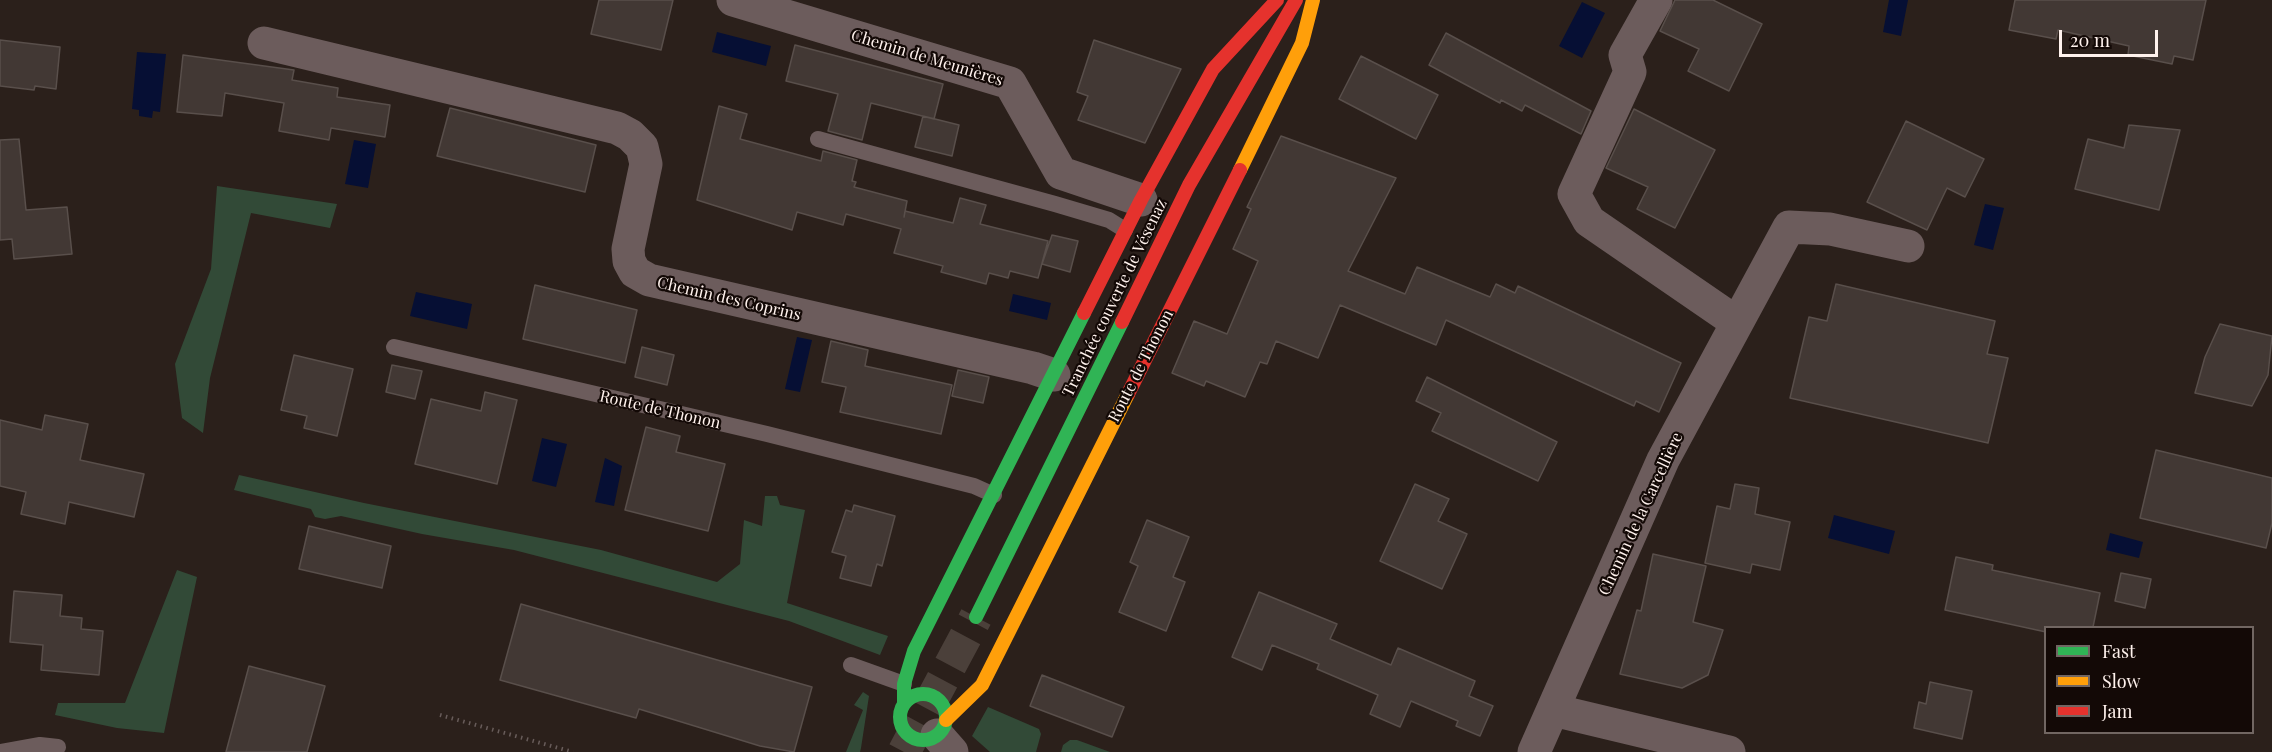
<!DOCTYPE html>
<meta charset="utf-8">
<style>
body{margin:0}
#map{position:relative;width:2272px;height:752px;overflow:hidden;background:#2b201b;font-family:"Playfair Display",serif}
canvas{display:block}
.legend{position:absolute;left:2044px;top:626px;width:210px;height:108px;box-sizing:border-box;background:#130906;border:2px solid #716662;margin:0;padding:8px 10px;list-style:none;font-size:18px;color:#fff2ed}
.legend li{display:flex;align-items:center;gap:12px;height:30px}
.legend b{width:30px;border:2px solid #716662}
.scale{position:absolute;left:2059px;top:30px;width:99px;height:27px;box-sizing:border-box;border:3px solid #fff2ed;border-top:0;padding-left:8px;font-size:18px;line-height:21px;white-space:nowrap;color:#fff2ed;-webkit-text-stroke:4px #130906;paint-order:stroke}
</style>
<div id="map">
<canvas width="2272" height="752"></canvas>
<ul class="legend">
<li><b style="height:8px;background:#30b455"></b>Fast</li>
<li><b style="height:8px;background:#ff9f0a"></b>Slow</li>
<li><b style="height:8px;background:#e5322d"></b>Jam</li>
</ul>
<div class="scale">20 m</div>
</div>
<script>
const ctx = document.querySelector('canvas').getContext('2d');
ctx.lineJoin = 'round';
function fillPath(path, color) { ctx.fillStyle = color; ctx.fill(path, 'evenodd'); }
const toPath = rows => new Path2D(rows.map(r => 'M' + r).join(''));
function trace(path, color, width, dash) { ctx.strokeStyle = color; ctx.lineWidth = width; ctx.lineCap = dash ? 'butt' : 'round'; ctx.setLineDash(dash || []); ctx.stroke(path); }
function drawText(font, color, halo, rows, align = 'center') {
  ctx.font = font + ' "Playfair Display",serif'; ctx.lineWidth = 4.5; ctx.setLineDash([]); ctx.textBaseline = 'middle'; ctx.strokeStyle = halo; ctx.fillStyle = color; for (const [text, x, y, turn = 0] of rows) {
    ctx.save(); ctx.translate(x, y); ctx.rotate((+turn || 0) * Math.PI / 180); ctx.textAlign = isNaN(turn) ? turn : align; if (halo) ctx.strokeText(text, 0, 0); ctx.fillText(text, 0, 0); ctx.restore();
  }
}
const green = toPath([
 [217,186,337,204,330,228,251,213,210,378,203,433,182,418,175,364,211,269],
 [239,475,364,503,601,550,717,582,740,564,744,520,762,526,765,496,777,496,780,505,805,510,787,603,888,636,880,655,789,621,514,550,422,534,341,516,325,519,315,517,311,509,234,490],
 [177,570,197,577,164,733,117,728,55,715,58,703,125,703],
 [863,692,869,696,861,748,860,752,846,752,863,710,854,705],
 [988,707,1039,729,1041,734,1036,752,990,752,972,736],
 [1070,740,1077,740,1110,752,1061,752,1063,745]
]);
const water = toPath([
 [1889,0,1908,0,1901,36,1883,32],
 [1582,2,1605,13,1582,58,1559,46],
 [717,32,771,46,766,66,712,52],
 [137,52,166,54,160,112,153,111,152,118,139,116,139,110,132,109],
 [354,140,376,144,368,188,345,184],
 [1985,204,2004,208,1993,250,1974,245],
 [416,292,472,304,467,329,410,316],
 [1013,294,1051,303,1047,320,1009,311],
 [797,337,812,340,800,392,785,389],
 [542,438,567,444,556,487,532,481],
 [605,458,622,466,614,506,595,502],
 [1834,515,1895,531,1889,554,1828,538],
 [2110,533,2143,542,2139,558,2106,550]
]);
const building = toPath([
 [599,0,673,0,661,50,591,34,599,0],
 [1675,0,1713,0,1762,24,1729,91,1688,71,1699,49,1660,31,1675,0],
 [2015,0,2206,0,2193,60,2174,56,2172,64,2128,55,2129,46,2058,30,2056,39,2009,30,2015,0],
 [1446,33,1591,111,1581,134,1525,105,1522,111,1501,100,1500,103,1429,65,1446,33],
 [0,40,60,47,56,89,35,86,34,90,0,86,0,40],
 [1094,40,1181,69,1145,143,1078,120,1088,96,1077,92,1094,40],
 [795,45,943,84,934,119,871,103,862,140,828,131,838,94,786,81,795,45],
 [183,55,294,70,292,80,338,88,337,97,390,105,385,137,331,128,329,140,279,131,284,103,225,93,222,116,177,112,183,55],
 [1361,56,1438,95,1416,139,1339,99,1361,56],
 [719,106,747,114,740,139,821,161,823,151,857,160,852,181,856,182,854,187,907,201,904,217,905,211,953,223,960,198,986,205,980,224,1048,241,1038,278,1010,271,1008,278,989,273,986,284,941,272,943,266,894,253,901,229,846,214,843,225,797,212,792,230,697,200,719,106],
 [450,108,596,145,585,192,437,156,450,108],
 [1634,109,1715,150,1675,228,1637,209,1648,187,1606,168,1634,109],
 [923,116,959,125,952,156,915,147,923,116],
 [1906,121,1984,159,1965,197,1947,188,1927,230,1867,202,1906,121],
 [2129,125,2180,130,2159,210,2075,189,2088,139,2124,148,2129,125],
 [1281,136,1396,178,1348,271,1405,294,1417,267,1490,297,1496,284,1515,293,1518,286,1681,363,1659,412,1636,401,1634,406,1446,320,1436,345,1340,305,1318,358,1276,341,1267,364,1260,362,1245,397,1206,381,1204,386,1172,373,1194,321,1227,334,1258,261,1233,249,1251,209,1247,207,1281,136],
 [19,139,26,210,67,207,72,254,14,259,12,239,0,240,0,140,19,139],
 [1052,235,1078,241,1070,272,1042,264,1052,235],
 [1836,284,1995,321,1987,354,2008,358,1988,443,1790,398,1809,317,1827,321,1836,284],
 [535,285,637,310,625,363,523,339,535,285],
 [2220,324,2272,336,2268,375,2252,406,2195,393,2205,357,2220,324],
 [831,341,868,350,865,366,952,385,941,434,840,412,846,387,822,382,831,341],
 [642,347,674,355,667,385,635,377,642,347],
 [294,355,353,369,337,436,304,428,307,416,281,410,294,355],
 [392,365,422,371,415,399,386,392,392,365],
 [958,370,989,377,983,403,952,396,958,370],
 [1427,377,1557,442,1538,481,1432,431,1441,413,1416,401,1427,377],
 [485,392,517,400,497,484,415,464,431,399,481,411,485,392],
 [45,415,88,424,80,460,144,474,134,517,69,502,65,524,21,514,26,492,0,486,0,420,42,430,45,415],
 [646,427,680,436,676,452,725,464,708,531,625,510,646,427],
 [2156,450,2272,478,2272,523,2266,548,2140,518,2156,450],
 [1415,484,1449,499,1438,521,1467,534,1442,589,1380,561,1415,484],
 [1735,484,1759,488,1755,514,1790,522,1780,570,1752,564,1750,573,1705,563,1717,506,1730,509,1735,484],
 [854,505,895,516,882,566,877,564,871,586,840,578,846,556,832,552,846,510,852,512,854,505],
 [1147,520,1189,537,1173,577,1185,582,1166,631,1119,612,1138,566,1130,562,1147,520],
 [309,526,391,546,382,588,299,569,309,526],
 [1653,554,1706,566,1693,622,1723,630,1708,675,1682,688,1620,674,1637,610,1641,611,1653,554],
 [1956,557,1993,565,1992,570,2100,593,2093,627,2046,627,2046,632,1945,610,1956,557],
 [2121,573,2151,579,2145,608,2115,601,2121,573],
 [14,591,62,595,60,616,82,618,81,629,103,631,99,675,41,670,43,645,10,642,14,591],
 [1259,592,1337,624,1330,639,1391,665,1398,648,1475,681,1469,696,1493,706,1480,736,1456,726,1458,721,1411,701,1400,727,1370,714,1378,695,1317,669,1319,664,1272,645,1262,670,1232,657,1259,592],
 [521,604,812,687,794,752,760,746,639,709,636,718,500,680,521,604],
 [249,666,325,686,307,752,226,752,249,666],
 [1042,675,1124,707,1112,737,1030,706,1042,675],
 [1930,682,1972,691,1962,739,1914,728,1919,702,1926,704,1930,682]
]);
const primaryTunnel = toPath([
 [904,752,976,617]
]);
const path = toPath([
 [440,715,573,752]
]);
const lane = toPath([
 [818,139,1055,204,1109,220,1125,230],
 [394,347,767,434,974,486,994,495],
 [851,665,904,684],
 [0,752,40,745,58,747]
]);
const street = toPath([
 [733,0,1010,83,1061,173,1141,200],
 [1656,0,1625,55,1630,72,1574,194,1589,221,1736,322],
 [264,43,617,128,630,135,642,147,646,164,628,249,629,261,635,272,649,280,1033,368,1054,375],
 [1553,710,1729,752],
 [937,735,952,752],
 [1534,752,1663,460,1789,227,1830,229,1908,246]
]);
const fast = toPath([
 [976,617,1122,322],
 '900 717a23 23 0 1 1 46 0a23 23 0 1 1-46 0Z',
 [904,703,904,684,914,651,1084,313]
]);
const slow = toPath([
 [1240,170,1302,43,1313,0],
 [946,720,982,685,1128,394]
]);
const jam = toPath([
 [1084,313,1141,200,1213,69,1277,0],
 [1122,322,1189,185,1296,0],
 [1128,394,1240,170]
]);
const streetNames = [
 ["Chemin de Meunières",927,58,17],
 ["Tranchée couverte de Vésenaz",1115,298,-64],
 ["Chemin des Coprins",729,299,13],
 ["Route de Thonon",1141,366,-63],
 ["Route de Thonon",660,410,13],
 ["Chemin de la Carcellière",1641,514,-65]
];
fillPath(green, '#324a37');
fillPath(water, '#060f34');
fillPath(building, '#423834');
trace(building, '#594f4b', 1.5);
trace(primaryTunnel, '#4b403a', 33, [33, 16]);
trace(path, '#685c5a', 4, [1.5, 4.5]);
trace(lane, '#6c5c5c', 16);
trace(street, '#6c5c5c', 33);
trace(fast, '#30b455', 14);
trace(slow, '#ff9f0a', 14);
trace(jam, '#e5322d', 14);
drawText('16px', '#fff2ed', '#130906', streetNames);
</script>
